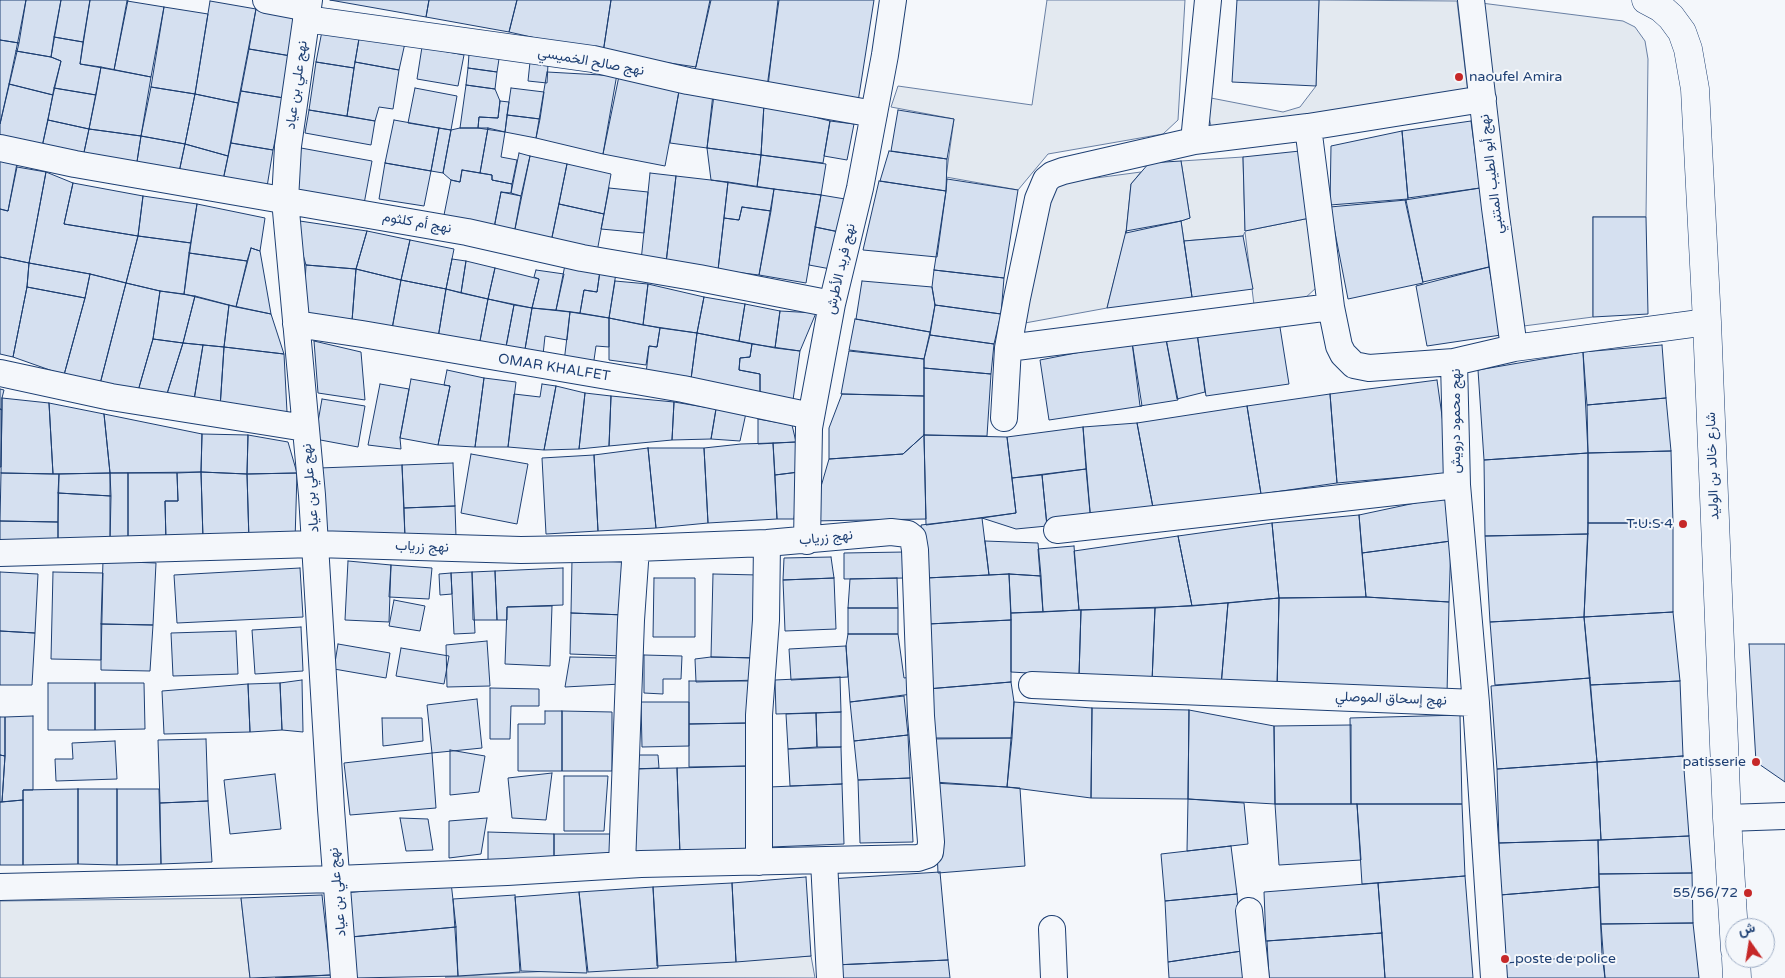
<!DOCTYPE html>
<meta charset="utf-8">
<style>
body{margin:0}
#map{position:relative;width:1785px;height:978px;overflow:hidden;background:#f4f7fb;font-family:"Varela Round",Vazirmatn,sans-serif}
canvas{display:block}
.north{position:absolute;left:1725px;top:918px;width:50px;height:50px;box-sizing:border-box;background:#f4f7fb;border:1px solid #9eadc5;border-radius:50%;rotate:347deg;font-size:14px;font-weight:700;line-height:20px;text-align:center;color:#1d3f73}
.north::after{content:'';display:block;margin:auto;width:18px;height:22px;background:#c62828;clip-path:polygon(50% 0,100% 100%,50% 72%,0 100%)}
</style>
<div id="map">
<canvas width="1785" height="978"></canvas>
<div class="north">ش</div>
</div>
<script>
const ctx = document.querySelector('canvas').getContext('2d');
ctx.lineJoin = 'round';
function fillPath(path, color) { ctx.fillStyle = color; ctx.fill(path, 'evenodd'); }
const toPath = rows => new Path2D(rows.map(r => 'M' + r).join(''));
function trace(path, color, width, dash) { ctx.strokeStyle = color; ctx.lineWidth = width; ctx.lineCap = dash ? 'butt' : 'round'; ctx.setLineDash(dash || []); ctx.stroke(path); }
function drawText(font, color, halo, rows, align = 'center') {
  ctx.font = font + ' "Varela Round",Vazirmatn,sans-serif'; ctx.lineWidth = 4; ctx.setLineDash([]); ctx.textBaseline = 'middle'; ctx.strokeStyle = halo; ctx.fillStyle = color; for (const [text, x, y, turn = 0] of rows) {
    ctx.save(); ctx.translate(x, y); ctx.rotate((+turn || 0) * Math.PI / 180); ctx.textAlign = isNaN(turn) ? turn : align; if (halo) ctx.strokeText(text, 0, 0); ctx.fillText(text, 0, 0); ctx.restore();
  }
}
const green = toPath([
 [1047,0,1185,0,1178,120,1163,134,1048,154,1018,190,946,177,954,119,891,107,898,86,1032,105,1047,0],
 [1319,0,1457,1,1468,93,1223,129,1211,126,1208,113,1211,98,1283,112,1300,107,1316,86,1319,0],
 [1481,3,1623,21,1635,27,1645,41,1648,59,1646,217,1593,217,1593,317,1516,327,1481,3],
 [1243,157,1245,231,1310,218,1317,287,1303,300,1254,305,1245,232,1243,236,1184,241,1181,221,1190,218,1181,161,1243,157],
 [1141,172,1131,184,1126,233,1107,308,1025,323,1034,240,1058,183,1141,172],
 [241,898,250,978,0,978,0,901,241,898],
 [811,956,815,978,445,977,811,956]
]);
const building = toPath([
 [0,0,26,0,19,43,0,40,0,0],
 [26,0,61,0,51,57,16,51,26,0],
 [61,0,90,0,83,42,54,37,61,0],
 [90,0,128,0,114,70,80,64,90,0],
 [330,0,429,0,426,17,330,0],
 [429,0,517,0,509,32,426,17,429,0],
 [517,0,611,0,603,53,509,32,517,0],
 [611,0,710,0,696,67,603,53,611,0],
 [711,0,778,0,768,86,695,70,711,0],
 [779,0,874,0,858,102,767,87,779,0],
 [1237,0,1319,0,1316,86,1232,82,1237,0],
 [127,1,164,7,151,77,114,70,127,1],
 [210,1,256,9,238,103,195,94,210,1],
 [164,7,208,14,195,94,151,87,164,7],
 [256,9,298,15,291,56,249,49,256,9],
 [323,26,360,33,354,68,316,62,323,26],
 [360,33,405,43,399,70,355,62,360,33],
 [54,37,83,42,80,64,101,67,96,95,54,88,61,61,51,57,54,37],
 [0,40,19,43,0,124,0,40],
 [422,47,464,55,458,86,417,79,422,47],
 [249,49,291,56,284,98,241,91,249,49],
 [16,51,51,57,61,61,53,95,9,84,16,51],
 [469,54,499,59,497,72,468,68,469,54],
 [316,62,354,68,347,116,309,110,316,62],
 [355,62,399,70,393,109,379,107,375,121,347,116,355,62],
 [530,62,548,64,547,83,528,81,530,62],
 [101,67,151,77,141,136,89,129,101,67],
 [468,68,497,72,495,89,466,85,468,68],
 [547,72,619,76,603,154,536,138,547,72],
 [617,74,680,86,665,166,603,154,617,74],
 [9,84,53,95,42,147,0,139,0,124,9,84],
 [466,85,495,89,500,101,498,118,479,117,478,128,460,128,466,85],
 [680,85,714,95,707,148,670,143,680,85],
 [151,87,195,94,185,144,141,136,151,87],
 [54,88,96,95,89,129,48,120,54,88],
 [415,88,457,96,451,130,408,123,415,88],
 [511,88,544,92,540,119,507,115,511,88],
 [241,91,284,98,273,150,231,143,241,91],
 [195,94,238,103,228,156,185,144,195,94],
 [713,94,764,104,761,155,707,148,713,94],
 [500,101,509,102,505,132,478,128,479,117,498,118,500,101],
 [764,104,830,121,823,163,761,155,764,104],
 [309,110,375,121,371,145,305,133,309,110],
 [898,110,954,119,947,159,891,151,898,110],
 [507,115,540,119,536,138,505,132,507,115],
 [48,120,89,129,83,157,42,147,48,120],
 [394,120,439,128,431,171,385,163,394,120],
 [830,121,854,124,847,160,824,156,830,121],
 [1471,121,1480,188,1408,198,1402,131,1471,121],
 [439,128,451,130,443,173,431,171,439,128],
 [460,128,488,128,480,173,462,170,460,182,451,180,443,173,451,130,460,128],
 [488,128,505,132,501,157,517,160,512,184,492,180,492,175,480,173,488,128],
 [89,129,141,136,136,168,83,157,89,129],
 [1402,131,1408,199,1330,205,1331,146,1402,131],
 [141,136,185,144,178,177,136,168,141,136],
 [231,143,273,150,266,193,222,185,231,143],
 [185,144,228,156,222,185,178,177,185,144],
 [301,148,372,161,364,204,293,191,301,148],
 [707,148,761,155,757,187,711,180,707,148],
 [889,151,947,159,946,191,880,181,889,151],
 [1300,151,1310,218,1245,231,1243,157,1300,151],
 [0,153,18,158,8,211,0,209,0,153],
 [519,153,530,156,521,196,511,193,519,153],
 [761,155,826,164,821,195,757,187,761,155],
 [530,156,567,164,551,242,514,234,530,156],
 [1181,161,1190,218,1181,221,1126,233,1131,184,1149,163,1181,161],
 [385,163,431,171,424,206,379,199,385,163],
 [567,164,611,174,604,214,559,204,567,164],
 [17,167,46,172,29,263,0,257,0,209,8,211,17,167],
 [462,170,492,175,492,180,512,184,511,193,501,192,494,228,443,220,451,180,460,182,462,170],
 [46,172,73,183,64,224,138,236,126,283,90,274,29,263,46,172],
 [650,173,676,176,666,263,641,261,650,173],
 [676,176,728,182,718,270,666,263,676,176],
 [947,179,1018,190,1004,278,934,270,946,191,947,179],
 [879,181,946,191,937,257,863,250,879,181],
 [728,182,774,189,771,211,742,207,739,220,724,218,728,182],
 [73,183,143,196,138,236,64,224,73,183],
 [609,188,648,192,644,233,601,229,609,188],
 [1480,188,1489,267,1423,282,1405,200,1480,188],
 [774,189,821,195,806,283,759,275,774,189],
 [501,192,521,196,514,234,494,228,501,192],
 [821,195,851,200,844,233,815,227,821,195],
 [143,196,197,204,191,243,138,236,143,196],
 [1406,200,1423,283,1348,299,1330,207,1406,200],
 [197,204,265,218,260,251,251,248,247,261,189,253,197,204],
 [559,204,604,214,597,252,551,242,559,204],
 [742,207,771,211,759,275,718,270,724,218,739,220,742,207],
 [1593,217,1646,217,1648,314,1593,317,1593,217],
 [293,220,367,231,356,269,306,265,293,220],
 [1181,221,1192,297,1107,308,1126,231,1181,221],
 [815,227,844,233,836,270,809,265,815,227],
 [367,231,410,240,401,280,356,269,367,231],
 [138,236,191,243,184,294,160,291,126,283,138,236],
 [1243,236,1253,289,1192,297,1184,241,1243,236],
 [410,240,454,249,446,289,401,280,410,240],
 [251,248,260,251,271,314,236,307,251,248],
 [189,253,247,261,236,307,184,294,189,253],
 [0,257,29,263,27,287,13,357,0,354,0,257],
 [452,259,466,261,461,293,446,289,452,259],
 [466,261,495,268,488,299,461,293,466,261],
 [29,263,90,274,85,298,27,287,29,263],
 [306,265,356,269,352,321,303,317,306,265],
 [565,265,600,271,597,292,584,290,580,313,556,310,565,265],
 [1489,267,1501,335,1427,346,1416,286,1489,267],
 [495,268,539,279,532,308,488,299,495,268],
 [356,269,401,280,392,329,352,321,356,269],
 [536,270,564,274,556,310,532,308,539,279,534,277,536,270],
 [934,270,1004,278,1001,314,935,305,932,287,934,270],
 [600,271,616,273,609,318,580,313,584,290,597,292,600,271],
 [90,274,126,283,100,384,64,375,85,298,90,274],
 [401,280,446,289,438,338,392,329,401,280],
 [615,281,648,284,643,325,609,318,615,281],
 [862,281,932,287,935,305,930,332,856,319,862,281],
 [126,283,160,291,153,339,138,391,100,384,126,283],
 [648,284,704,297,697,333,643,325,648,284],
 [27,287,85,298,64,375,13,357,27,287],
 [446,289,488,299,479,346,438,338,446,289],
 [160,291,195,296,183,343,153,339,160,291],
 [195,296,229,305,224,347,183,343,195,296],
 [704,297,745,304,739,341,697,333,704,297],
 [488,299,514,305,505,352,479,346,488,299],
 [745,304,780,311,775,348,739,341,745,304],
 [229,305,271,314,284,354,224,347,229,305],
 [514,305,532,308,524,355,505,352,514,305],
 [935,305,1001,314,994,344,930,335,935,305],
 [532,308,570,312,567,340,545,336,543,355,524,355,532,308],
 [780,311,816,313,800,351,775,348,780,311],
 [570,312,609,318,609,347,596,346,593,367,564,362,570,312],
 [609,318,660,328,657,347,649,346,646,365,609,360,609,318],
 [855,319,930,332,924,359,849,350,855,319],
 [1279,321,1289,384,1206,396,1197,333,1279,321],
 [660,328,697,333,691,379,646,374,649,346,657,347,660,328],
 [697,333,752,344,750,357,740,358,739,370,760,374,760,392,691,379,697,333],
 [1197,333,1205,392,1177,399,1166,339,1197,333],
 [930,335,994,344,991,374,924,368,924,359,930,335],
 [153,339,183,343,166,397,138,391,153,339],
 [1166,339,1178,400,1140,406,1132,342,1166,339],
 [314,341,361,352,365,400,318,393,314,341],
 [1132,342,1142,406,1049,420,1040,360,1132,342],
 [183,343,203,345,194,400,166,397,183,343],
 [752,344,800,351,793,400,760,392,760,374,739,370,740,358,750,357,752,344],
 [203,345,224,347,220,408,194,400,203,345],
 [1662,345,1666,398,1587,405,1583,352,1662,345],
 [224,347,284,354,287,412,220,408,224,347],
 [849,351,924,359,924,396,841,394,849,351],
 [1583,352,1588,453,1484,460,1478,370,1583,352],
 [924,368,991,374,987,436,924,435,924,368],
 [447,370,484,378,475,447,438,445,450,386,444,385,447,370],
 [484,378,516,382,508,447,475,447,484,378],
 [411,379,450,386,438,445,400,438,411,379],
 [1437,380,1450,473,1337,483,1330,394,1437,380],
 [380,384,409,389,400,438,401,449,368,445,380,384],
 [542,384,556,386,544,450,508,447,514,394,540,397,542,384],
 [556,386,585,393,579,449,544,450,556,386],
 [0,389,4,390,2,398,2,410,0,409,0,389],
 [585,393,611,396,609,446,579,449,585,393],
 [842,394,924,396,924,435,903,454,829,459,829,428,842,394],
 [1330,394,1337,483,1261,494,1247,406,1330,394],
 [611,396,674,402,672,440,609,446,611,396],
 [2,398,49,403,53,474,1,473,2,398],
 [1666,398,1671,451,1588,453,1587,405,1666,398],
 [322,399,365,406,358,447,315,439,322,399],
 [674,402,716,409,711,439,672,440,674,402],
 [49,403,104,414,110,473,53,474,49,403],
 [1247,406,1261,494,1154,513,1137,423,1247,406],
 [0,409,2,410,1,467,0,467,0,409],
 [716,409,746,413,740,441,711,439,716,409],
 [104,414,202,434,201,472,110,473,104,414],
 [758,419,792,425,796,442,758,444,758,419],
 [1137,423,1154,513,1091,523,1083,427,1137,423],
 [1083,427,1086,469,1012,478,1007,437,1083,427],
 [202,434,248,435,247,474,201,472,202,434],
 [248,435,288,442,297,473,247,474,248,435],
 [924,435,926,519,811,521,829,459,903,454,924,435],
 [924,435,1007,437,1016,513,926,525,924,435],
 [796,442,799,472,775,475,773,443,796,442],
 [773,443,777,519,708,523,704,448,741,444,773,443],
 [648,448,704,448,708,523,656,528,648,448],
 [648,448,656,528,598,531,594,455,648,448],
 [1671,451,1673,523,1588,523,1588,453,1671,451],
 [1588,453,1588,534,1485,536,1484,460,1588,453],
 [471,454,528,464,517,524,461,513,471,454],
 [594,455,598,531,546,534,542,458,594,455],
 [453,463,455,506,404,508,402,465,453,463],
 [402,465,405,538,322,541,319,468,402,465],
 [1086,469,1091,523,1047,526,1042,475,1086,469],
 [201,472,203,539,166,542,165,501,178,501,177,473,201,472],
 [201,472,247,474,249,541,203,539,201,472],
 [799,472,794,519,777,519,775,475,799,472],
 [1,473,59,474,58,522,0,521,1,473],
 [110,473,111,496,58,493,59,474,110,473],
 [110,473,128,473,128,542,110,542,110,473],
 [128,473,177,473,178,501,165,501,166,542,128,542,128,473],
 [297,473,295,541,249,541,247,474,297,473],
 [1042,475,1047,526,1016,529,982,518,1016,513,1012,478,1042,475],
 [58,493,111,496,110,542,58,539,58,493],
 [1448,496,1451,541,1362,553,1359,515,1448,496],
 [455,506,456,537,405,538,404,508,455,506],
 [1359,515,1366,597,1279,598,1272,523,1359,515],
 [982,518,989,575,926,578,921,525,982,518],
 [0,521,58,522,58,539,0,540,0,521],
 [1272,523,1279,598,1192,606,1178,536,1272,523],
 [1588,523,1673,523,1673,612,1584,617,1588,523],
 [1588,534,1584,617,1490,622,1485,536,1588,534],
 [1178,536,1192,606,1079,610,1074,551,1178,536],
 [985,541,1038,543,1041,576,1009,574,989,575,985,541],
 [1451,541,1449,602,1366,597,1362,553,1451,541],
 [1074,546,1079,610,1043,612,1038,549,1074,546],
 [905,552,905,578,844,579,844,553,905,552],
 [831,557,834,578,783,580,784,558,831,557],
 [572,560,627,562,625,615,571,613,572,560],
 [103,561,156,563,153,625,101,624,103,561],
 [348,561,391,565,389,622,345,620,348,561],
 [391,565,432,568,429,599,389,597,391,565],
 [300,568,303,617,177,623,174,575,300,568],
 [563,568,563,605,507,607,507,620,497,620,495,571,563,568],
 [495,571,497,620,473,620,472,572,495,571],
 [0,572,38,574,35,633,0,631,0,572],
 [53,572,103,573,101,660,51,659,53,572],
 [472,572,475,633,454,634,451,573,472,572],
 [451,573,452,594,440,595,439,574,451,573],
 [713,574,759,575,757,658,711,657,713,574],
 [1009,574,1011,620,928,624,926,578,1009,574],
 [1009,574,1041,576,1043,612,1011,613,1009,574],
 [654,578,695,578,695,637,653,637,654,578],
 [834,578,836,629,785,631,783,580,834,578],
 [897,578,898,608,848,608,850,579,897,578],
 [1366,597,1449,602,1447,695,1277,690,1279,598,1366,597],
 [1279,598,1277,690,1221,686,1228,603,1279,598],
 [394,600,425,606,420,631,389,626,394,600],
 [1228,603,1221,686,1152,682,1155,608,1228,603],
 [552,606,550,666,505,664,507,607,552,606],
 [848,608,898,608,898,634,848,634,848,608],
 [1155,608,1152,682,1079,676,1081,610,1155,608],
 [1081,610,1079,676,1011,672,1011,613,1081,610],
 [1673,612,1680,681,1590,685,1584,617,1673,612],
 [571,613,625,615,623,656,570,654,571,613],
 [1584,617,1590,678,1495,685,1490,622,1584,617],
 [1011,620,1011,682,927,689,928,624,1011,620],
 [101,624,153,625,150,671,101,670,101,624],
 [301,627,303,671,255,674,252,630,301,627],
 [0,631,35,633,32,685,0,685,0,631],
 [236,631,238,674,173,676,171,633,236,631],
 [848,634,898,634,904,678,911,677,912,694,850,702,846,646,848,634],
 [487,641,490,686,447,687,446,645,487,641],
 [338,644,390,653,386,678,334,669,338,644],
 [1749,644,1785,644,1785,782,1756,762,1749,644],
 [846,646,848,677,791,680,789,649,846,646],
 [401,648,449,656,444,684,396,676,401,648],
 [644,655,682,656,681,679,663,679,663,694,644,693,644,655],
 [570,657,623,658,621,684,565,687,570,657],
 [711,657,757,658,756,680,696,682,695,659,711,657],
 [840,677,841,712,776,714,775,680,840,677],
 [1590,678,1597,762,1497,769,1491,686,1590,678],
 [302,680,303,732,282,730,280,683,302,680],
 [689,681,749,681,749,723,689,724,689,681],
 [1680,681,1683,756,1597,762,1590,685,1680,681],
 [1011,682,1014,702,1012,738,930,739,927,689,1011,682],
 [48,683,95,683,95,730,48,730,48,683],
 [95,683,144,683,145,729,95,730,95,683],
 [280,683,282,730,250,732,248,684,280,683],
 [248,684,250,732,164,734,162,691,248,684],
 [490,688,539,689,539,706,511,706,510,739,490,739,490,688],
 [904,696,908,735,854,741,850,702,904,696],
 [477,699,482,748,432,753,427,705,477,699],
 [641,702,689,702,689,746,642,747,641,702],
 [1014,702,1092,708,1091,798,1007,787,1014,702],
 [1092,708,1189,710,1188,799,1091,798,1092,708],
 [1189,710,1274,726,1275,804,1188,799,1189,710],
 [545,711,562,711,562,771,518,771,518,724,545,724,545,711],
 [562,711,612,712,612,771,562,771,562,711],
 [841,712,841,747,817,747,816,713,841,712],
 [816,713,817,747,788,749,786,714,816,713],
 [1460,715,1462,804,1351,804,1350,718,1460,715],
 [33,716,33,790,23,790,23,800,2,802,5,756,5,717,33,716],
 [0,717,5,717,5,756,0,755,0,717],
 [382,718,422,718,423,741,383,746,382,718],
 [749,723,750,766,689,767,689,724,749,723],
 [1351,725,1351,804,1275,804,1274,726,1351,725],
 [908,735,910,778,858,780,854,741,908,735],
 [930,738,1012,738,1007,787,933,783,930,738],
 [206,739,208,801,160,803,158,740,206,739],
 [115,741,117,779,56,781,55,759,73,759,72,743,115,741],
 [841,747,842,784,790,786,788,749,841,747],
 [450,750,485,756,479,792,450,795,450,750],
 [432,753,436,808,350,815,344,763,432,753],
 [0,755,5,756,2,802,0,802,0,755],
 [633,755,658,755,659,768,633,769,633,755],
 [1683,756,1689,836,1601,840,1597,762,1683,756],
 [1597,762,1601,840,1499,843,1497,769,1597,762],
 [750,766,752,852,680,855,677,768,750,766],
 [677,768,680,855,633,855,633,769,677,768],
 [552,773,546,820,512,818,508,778,552,773],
 [275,774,281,829,230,834,224,780,275,774],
 [564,776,608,776,604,831,564,831,564,776],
 [910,778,913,842,860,843,858,780,910,778],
 [934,782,1020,788,1025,866,938,873,934,782],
 [842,784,844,844,771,847,769,787,842,784],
 [78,789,117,789,117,865,78,864,78,789],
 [78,789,78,864,23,865,23,790,78,789],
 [117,789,159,789,161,864,117,865,117,789],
 [1188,799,1244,803,1248,844,1187,851,1188,799],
 [23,800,23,865,0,865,0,802,23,800],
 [208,801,212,862,161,864,160,803,208,801],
 [1275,804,1357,804,1361,860,1279,865,1275,804],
 [1357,804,1462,804,1465,876,1362,884,1357,804],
 [400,818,428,819,433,850,406,851,400,818],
 [487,818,481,854,449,858,449,821,487,818],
 [488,832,554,834,554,858,488,860,488,832],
 [554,834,616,834,616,858,554,858,554,834],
 [1689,836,1692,873,1599,874,1598,840,1689,836],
 [1598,840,1599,887,1500,895,1499,843,1598,840],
 [1231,846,1237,894,1165,901,1161,854,1231,846],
 [940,872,948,960,834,965,829,879,940,872],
 [1692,873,1693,923,1601,924,1599,874,1692,873],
 [1465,876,1473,978,1385,978,1378,883,1465,876],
 [806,877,811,956,736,962,732,883,806,877],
 [451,882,456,927,350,937,345,893,451,882],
 [732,883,736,962,657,966,653,887,732,883],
 [1378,883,1382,933,1266,941,1264,892,1378,883],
 [653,887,658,968,588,972,579,892,653,887],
 [1599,887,1602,955,1506,963,1500,895,1599,887],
 [579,892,587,973,521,971,515,897,579,892],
 [1237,894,1242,951,1168,962,1165,901,1237,894],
 [322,895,331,975,250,978,241,898,322,895],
 [515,895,520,972,458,976,453,899,515,895],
 [1693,923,1699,978,1605,978,1601,924,1693,923],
 [456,927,458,976,354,978,352,937,456,927],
 [1382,933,1385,978,1269,978,1267,941,1382,933],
 [1242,951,1246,978,1169,978,1168,962,1242,951],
 [1602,955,1605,978,1506,978,1506,963,1602,955],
 [948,960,950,978,835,978,834,965,948,960],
 [331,975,331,978,275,978,331,975]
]);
const minor = toPath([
 [266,0,308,8],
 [309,0,288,146,285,200,312,495,331,809,344,978],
 [1471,0,1495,208,1514,348],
 [306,19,593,59,688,81,874,114],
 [1194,141,1208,0],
 [0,148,75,164,467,232,582,258,699,278,832,304],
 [1331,307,1339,346,1343,354,1354,365,1369,368,1454,362,1514,348,1707,322],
 [296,324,362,334,683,389,811,416],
 [1008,348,1331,307,1308,127],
 [1454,362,1457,485,1476,703],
 [0,373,111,397,305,428],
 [1004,418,1008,348,1017,298,1038,199,1046,180,1052,175,1063,171,1194,141,1308,127,1483,99],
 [1057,530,1457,485],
 [807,541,809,428,832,304,860,188,885,55,893,0],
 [0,553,315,544,521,550,636,548,767,543,891,532,908,534,913,538,915,550,921,716,931,842,930,852,927,855,918,858,641,864,507,872,337,879,0,887],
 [1032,685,1476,703,1494,978],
 [1727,818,1785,816],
 [824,861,830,978],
 [759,862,759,715,766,620,767,543],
 [622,865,631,620,636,548],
 [1249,911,1256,978],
 [1052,929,1054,978]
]);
const tertiary = toPath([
 [1646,0,1661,8,1671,17,1682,32,1688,49,1695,89,1707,322,1727,818,1735,950],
 [1736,958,1737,978]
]);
const markers = [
 [1459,77,5,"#c62828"],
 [1683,524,5,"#c62828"],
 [1756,762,5,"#c62828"],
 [1748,893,5,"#c62828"],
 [1505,959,5,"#c62828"]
];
const streetNames = [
 ["نهج صالح الخميسي",591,62,10],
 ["نهج علي بن عياد",297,85,-82],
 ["نهج أبو الطيب المتنبي",1492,174,-97],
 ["نهج أم كلثوم",417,223,10],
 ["نهج فريد الأطرش",841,269,-77],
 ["OMAR KHALFET",554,368,9],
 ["نهج محمود درويش",1456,421,-90],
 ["شارع خالد بن الوليد",1713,466,-92],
 ["نهج علي بن عياد",311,488,-95],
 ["نهج زرياب",826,538,-6],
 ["نهج زرياب",422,547,2],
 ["نهج إسحاق الموصلي",1391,699,2],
 ["نهج علي بن عياد",338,892,-95]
];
const poiNames = [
 ["naoufel Amira",1469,77,"left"],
 ["T.U.S 4",1673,524],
 ["patisserie",1746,762],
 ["55/56/72",1738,893],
 ["poste de police",1515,959,"left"]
];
fillPath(green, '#e3e9f0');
trace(green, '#687fa3', 1);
fillPath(building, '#d5e0f0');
trace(building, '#1d3f73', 1);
trace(minor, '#1d3f73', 28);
trace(tertiary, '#1d3f73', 29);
trace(minor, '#f4f7fb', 26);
trace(tertiary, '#f4f7fb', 28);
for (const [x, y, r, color] of markers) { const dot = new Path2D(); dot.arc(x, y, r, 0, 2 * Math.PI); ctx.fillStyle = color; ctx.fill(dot); trace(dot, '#f4f7fb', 2); }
drawText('14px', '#1d3f73', '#f4f7fb', streetNames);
drawText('14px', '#1d3f73', '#f4f7fb', poiNames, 'right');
</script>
